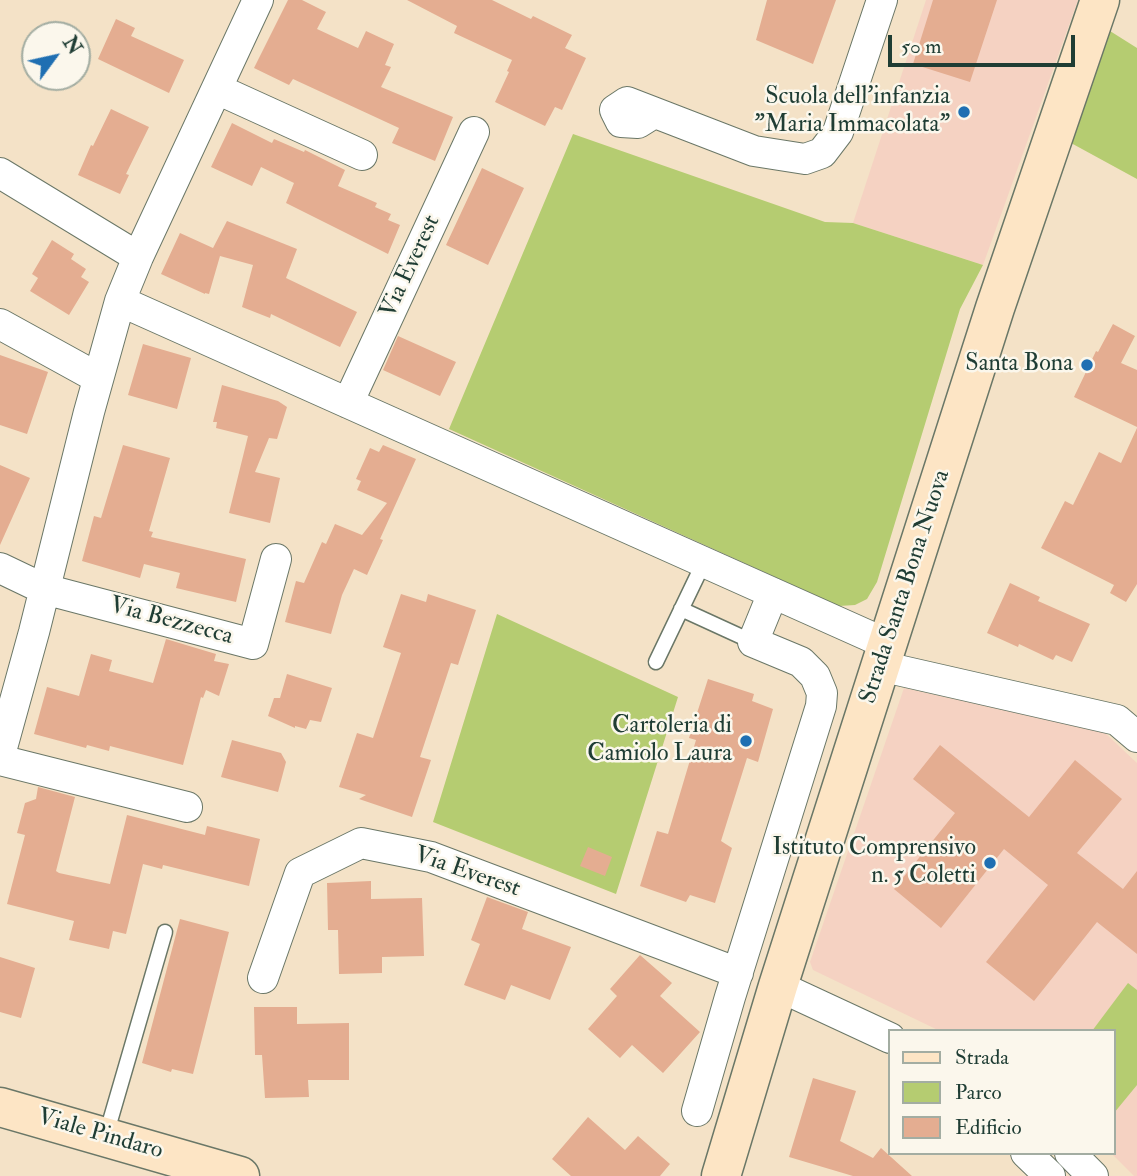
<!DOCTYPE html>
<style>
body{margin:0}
#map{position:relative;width:1137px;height:1176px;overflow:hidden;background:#f4e2c7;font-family:"IM FELL Double Pica",serif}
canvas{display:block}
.legend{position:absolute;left:888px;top:1029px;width:228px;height:126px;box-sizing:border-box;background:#fbf7ec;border:2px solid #a3ada2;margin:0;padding:9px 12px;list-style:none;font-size:21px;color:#1f3d34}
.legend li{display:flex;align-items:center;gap:14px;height:35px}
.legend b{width:35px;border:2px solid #a3ada2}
.north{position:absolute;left:21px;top:21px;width:70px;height:70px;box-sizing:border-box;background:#fbf7ec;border:2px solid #a3ada2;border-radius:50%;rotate:57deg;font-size:19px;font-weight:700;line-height:28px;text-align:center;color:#1f3d34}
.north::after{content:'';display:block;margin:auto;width:24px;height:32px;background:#1f6fb2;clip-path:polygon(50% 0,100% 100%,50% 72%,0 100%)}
.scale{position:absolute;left:888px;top:35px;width:187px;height:32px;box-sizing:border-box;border:4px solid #1f3d34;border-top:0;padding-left:9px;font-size:21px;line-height:24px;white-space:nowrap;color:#1f3d34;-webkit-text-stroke:5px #fbf7ec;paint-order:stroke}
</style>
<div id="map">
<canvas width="1137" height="1176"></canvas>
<ul class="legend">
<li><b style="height:9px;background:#fde5c5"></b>Strada</li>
<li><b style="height:19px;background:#b5cc71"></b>Parco</li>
<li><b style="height:19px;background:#e4ad91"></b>Edificio</li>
</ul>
<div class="north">N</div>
<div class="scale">50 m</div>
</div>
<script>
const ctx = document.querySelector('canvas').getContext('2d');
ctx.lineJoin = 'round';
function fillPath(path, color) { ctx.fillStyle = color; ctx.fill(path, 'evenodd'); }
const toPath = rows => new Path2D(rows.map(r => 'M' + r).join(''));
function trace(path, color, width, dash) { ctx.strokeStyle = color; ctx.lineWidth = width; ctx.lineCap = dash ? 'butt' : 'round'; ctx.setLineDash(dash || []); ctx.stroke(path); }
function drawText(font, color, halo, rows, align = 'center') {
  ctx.font = font + ' "IM FELL Double Pica",serif'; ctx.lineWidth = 5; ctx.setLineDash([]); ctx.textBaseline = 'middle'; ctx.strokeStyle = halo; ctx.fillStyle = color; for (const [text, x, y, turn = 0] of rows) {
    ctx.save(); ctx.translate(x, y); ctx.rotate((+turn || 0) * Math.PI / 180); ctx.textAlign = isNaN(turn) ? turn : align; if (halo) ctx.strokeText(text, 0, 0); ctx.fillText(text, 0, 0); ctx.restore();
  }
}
const built = toPath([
 [926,0,1078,0,983,265,853,223],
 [904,688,1104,732,1137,763,1137,1176,1134,1176,1111,1153,1114,1153,1114,1031,940,1031,813,970,810,962]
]);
const green = toPath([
 [1110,31,1137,48,1137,179,1071,143],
 [573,134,825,222,853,223,983,265,960,309,877,582,867,599,855,605,839,606,449,429],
 [497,614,678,697,616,894,433,822],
 [1128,983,1137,990,1137,1085,1114,1113,1114,1031,1092,1031]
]);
const building = toPath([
 [288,0,302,0,326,12,317,29,358,48,366,31,394,44,385,65,391,67,381,87,453,117,435,161,392,143,399,128,293,79,289,85,254,68],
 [407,0,492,0,531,19,533,16,572,35,565,48,586,58,562,110,555,107,545,126,495,102,509,72,507,71,512,60,454,33,457,26],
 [767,0,836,0,813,64,756,40],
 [933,0,997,0,970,82,913,64],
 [116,19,135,28,131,36,184,60,169,93,98,59],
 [111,109,149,127,126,174,129,175,120,194,78,175,91,145,93,146],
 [232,123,272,143,274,139,304,152,305,150,345,170,338,186,377,203,375,207,391,214,388,220,400,225,388,254,286,203,294,183,261,167,252,186,211,167],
 [482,168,524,188,488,265,446,245],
 [227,221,297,249,286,278,357,312,340,347,271,314,270,318,242,307,253,265,220,256,209,294,205,293,205,294,161,274,180,233,213,248],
 [52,240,74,254,71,259,86,269,81,277,89,282,69,315,30,291,38,278,32,274],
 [1113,324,1135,336,1121,363,1137,370,1137,427,1074,397,1096,351,1098,352],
 [398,336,456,362,440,396,383,370],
 [143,344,191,358,177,409,128,395],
 [0,355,48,372,27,434,0,425],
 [222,385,278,401,287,407,277,439,269,438,255,472,280,478,270,523,229,513,248,436,216,428,217,422,213,422],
 [1137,428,1137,584,1126,602,1110,593,1114,585,1041,548,1065,501,1073,505,1099,452,1121,463],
 [123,445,170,458,149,531,153,532,151,537,246,559,236,602,176,588,180,573,144,564,140,578,82,561,94,516,101,518],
 [383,445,416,459,380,539,383,540,367,575,354,569,342,595,331,634,285,622,296,581,304,583,322,542,326,544,335,524,362,535,387,503,357,490,361,481,356,479,370,448,379,452],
 [0,465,30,478,0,545],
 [1010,583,1040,597,1038,601,1090,624,1072,662,1056,655,1053,660,1019,644,1018,647,987,633],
 [401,594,426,602,428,594,476,610,458,665,451,663,420,757,431,760,412,817,359,799,366,795,339,787,357,733,373,738,401,653,383,647],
 [166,639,216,654,214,661,229,664,219,696,206,690,203,698,201,697,183,765,110,746,109,751,87,745,86,748,34,734,47,687,79,696,91,654,112,660,109,671,153,683],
 [287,674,332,688,321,722,310,720,306,729,295,726,295,728,268,716,274,698,280,698],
 [708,679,754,694,752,701,773,709,758,762,747,758,721,841,732,848,715,903,690,895,686,902,640,886,657,831,668,834,696,740,689,738],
 [232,740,281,753,286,762,278,792,221,777],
 [940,745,1029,817,1075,760,1122,799,1077,853,1123,889,1137,871,1137,954,1097,922,1034,1001,986,962,1048,885,1004,849,941,928,894,889,955,813,913,779],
 [38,787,75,797,56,871,59,873,110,884,127,815,205,835,207,826,260,839,249,886,163,865,162,869,143,864,126,934,113,931,109,949,69,940,74,921,7,904,25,835,17,833,25,803,36,799],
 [588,847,612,857,605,876,580,866],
 [371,881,371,899,422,898,424,956,382,957,382,973,339,974,338,930,328,930,327,883],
 [487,897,528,912,522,929,571,947,550,1000,511,985,505,1000,464,985,480,944,471,940],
 [180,919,229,932,193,1074,172,1069,171,1072,142,1063],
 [640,955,672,983,660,996,700,1032,663,1073,632,1045,620,1058,588,1029,617,996,610,989],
 [0,957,35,968,21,1018,0,1012],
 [254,1007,297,1007,297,1024,349,1023,349,1080,308,1080,309,1097,265,1098,262,1055,255,1055],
 [813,1078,856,1091,840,1141,873,1158,881,1148,912,1176,853,1176,789,1157],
 [588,1117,625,1150,638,1136,670,1164,660,1176,571,1176,552,1159]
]);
const lane = toPath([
 [681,609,753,642],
 [656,662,704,562],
 [106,1135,165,932]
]);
const street = toPath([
 [217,89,362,155],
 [654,113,638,123,621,122,615,110,627,102,754,151,805,159,822,153,838,132,882,0],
 [0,173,138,257],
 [120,301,887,644],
 [0,324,98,378],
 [348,403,474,132],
 [0,568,44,589,253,644,276,559],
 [880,666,1117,720,1137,737],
 [0,755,34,632,89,412,120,301,138,257,258,0],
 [0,760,187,807],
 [263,978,300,873,361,843,431,857,738,973],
 [778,986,890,1038],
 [697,1111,730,997,821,706,822,693,815,676,801,662,753,642,773,593],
 [1026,1153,1050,1176],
 [1070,1153,1093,1176]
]);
const secondary = toPath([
 [0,1107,240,1176],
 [721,1176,778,986,995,308,1100,0]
]);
const markers = [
 [964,112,7,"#1f6fb2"],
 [1087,365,7,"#1f6fb2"],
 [746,741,7,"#1f6fb2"],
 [990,863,7,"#1f6fb2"]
];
const poiNames = [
 ["Scuola dell'infanzia",950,98],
 ["\"Maria Immacolata\"",950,126],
 ["Santa Bona",1073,365],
 ["Cartoleria di",732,727],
 ["Camiolo Laura",732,755],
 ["Istituto Comprensivo",976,849],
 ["n. 5 Coletti",976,877]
];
const streetNames = [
 ["Via Everest",411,267,-65],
 ["Strada Santa Bona Nuova",906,587,-72],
 ["Via Bezzecca",171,622,15],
 ["Via Everest",467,873,19],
 ["Viale Pindaro",100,1135,16]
];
fillPath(built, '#f5d2c2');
fillPath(green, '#b5cc71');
fillPath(building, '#e4ad91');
trace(lane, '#6a7767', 17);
trace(street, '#6a7767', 32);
trace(secondary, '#6a7767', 41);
trace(lane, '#fff', 14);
trace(street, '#fff', 30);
trace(secondary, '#fde5c5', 38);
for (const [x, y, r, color] of markers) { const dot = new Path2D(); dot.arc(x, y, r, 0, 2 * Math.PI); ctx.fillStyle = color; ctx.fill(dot); trace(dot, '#fbf7ec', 2.5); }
drawText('24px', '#1f3d34', '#fbf7ec', poiNames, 'right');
drawText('24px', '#1f3d34', '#fbf7ec', streetNames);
</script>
